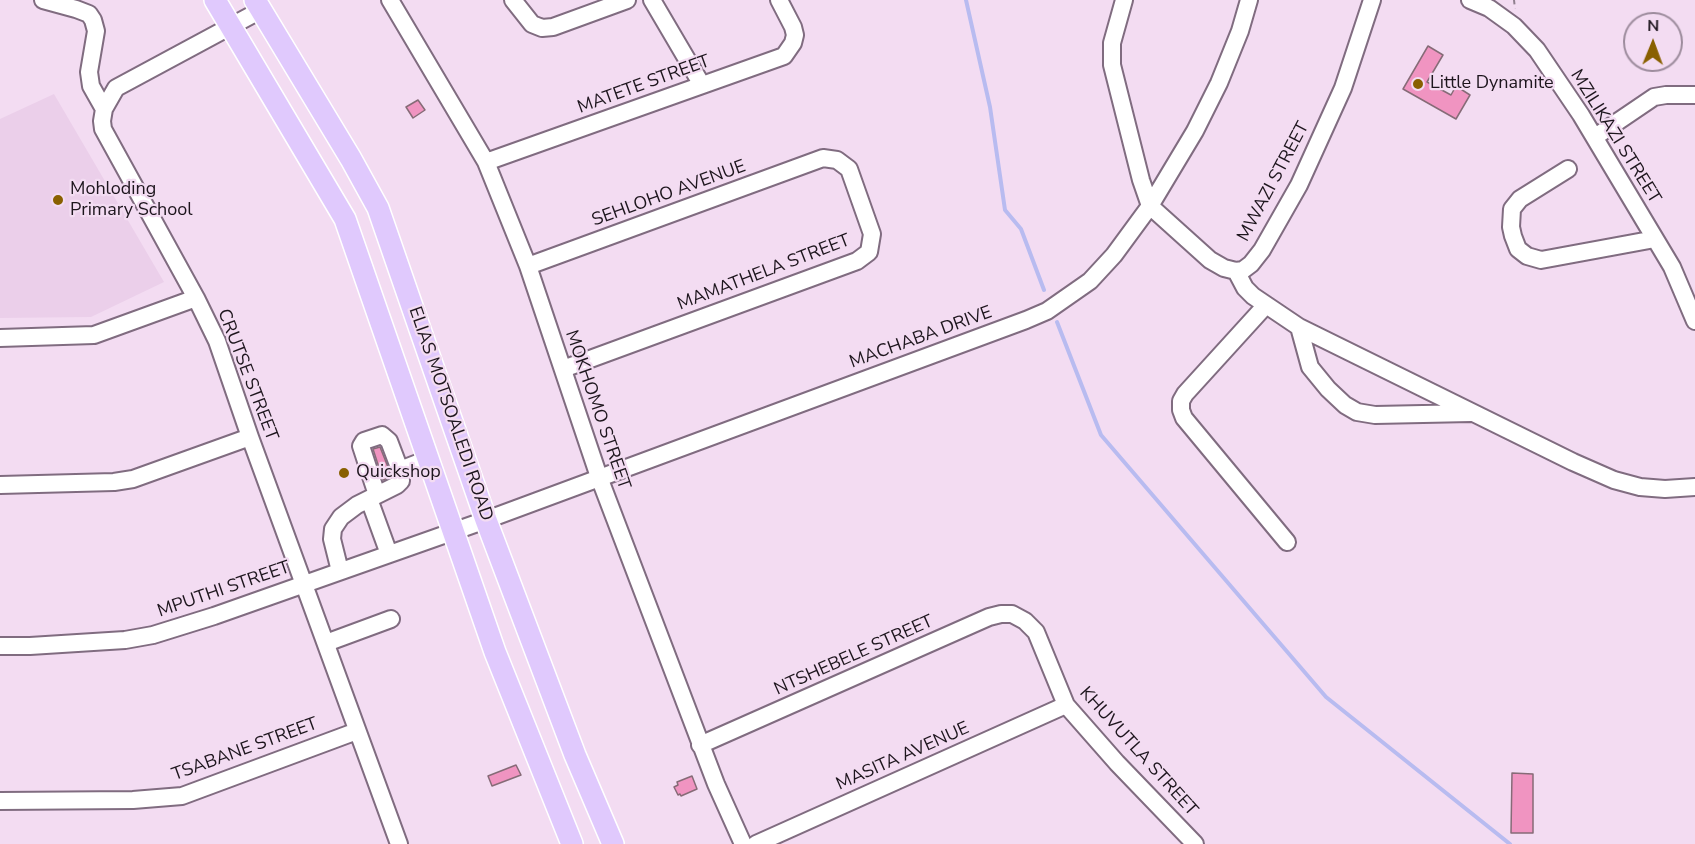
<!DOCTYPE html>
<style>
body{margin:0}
#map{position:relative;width:1695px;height:844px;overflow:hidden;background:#f3dcf2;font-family:"Nunito Sans",sans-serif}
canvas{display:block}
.north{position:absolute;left:1623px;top:12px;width:60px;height:60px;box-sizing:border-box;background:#f3dcf2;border:2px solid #9d8c9d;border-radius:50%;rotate:1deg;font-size:16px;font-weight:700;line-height:24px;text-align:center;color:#1d151d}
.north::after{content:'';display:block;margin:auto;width:21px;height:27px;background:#896000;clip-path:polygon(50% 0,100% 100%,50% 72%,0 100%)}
</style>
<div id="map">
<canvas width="1695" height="844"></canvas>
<div class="north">N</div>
</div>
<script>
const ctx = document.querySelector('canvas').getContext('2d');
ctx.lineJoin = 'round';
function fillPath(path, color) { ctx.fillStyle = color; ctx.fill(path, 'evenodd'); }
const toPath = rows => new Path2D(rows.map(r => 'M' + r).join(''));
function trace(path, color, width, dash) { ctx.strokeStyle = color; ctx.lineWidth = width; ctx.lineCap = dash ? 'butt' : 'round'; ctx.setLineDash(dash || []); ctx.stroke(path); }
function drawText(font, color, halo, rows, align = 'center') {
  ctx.font = font + ' "Nunito Sans",sans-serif'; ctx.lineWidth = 4.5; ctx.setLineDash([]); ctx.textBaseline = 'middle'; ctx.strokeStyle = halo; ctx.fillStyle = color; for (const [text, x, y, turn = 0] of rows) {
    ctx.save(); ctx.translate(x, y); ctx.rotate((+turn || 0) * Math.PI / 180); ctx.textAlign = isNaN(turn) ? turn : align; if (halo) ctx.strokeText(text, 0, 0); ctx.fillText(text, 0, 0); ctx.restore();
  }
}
const built = toPath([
 [54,94,164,282,91,317,0,318,0,119]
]);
const stream = toPath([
 [966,0,990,107,1005,210,1021,229,1044,290],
 [1057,322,1101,435,1326,697,1510,844]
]);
const building = toPath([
 [1428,46,1443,55,1427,82,1451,95,1456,86,1470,95,1456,119,1403,89,1428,46],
 [418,100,425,110,413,118,406,107,418,100],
 [380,447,390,472,390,477,383,480,373,449,380,447],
 [516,765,521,775,492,786,488,776,516,765],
 [1512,773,1533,774,1533,833,1511,833,1512,773],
 [692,776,697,789,681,796,680,794,678,795,674,787,678,785,677,782,692,776]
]);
const path = toPath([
 [1514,0,1515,9]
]);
const minor = toPath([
 [43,0,76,9,89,14,93,20,96,31,89,72,91,86,104,109],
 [390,0,486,162,528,266,599,477,716,784,743,844],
 [513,0,532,24,542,28,553,27,627,0],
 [652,0,702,85],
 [1124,0,1112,43,1112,65,1141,180,1150,206,1210,260,1224,268,1236,271,1243,270,1251,264,1262,250,1299,185,1343,88,1372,0],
 [1470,0,1489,8,1514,26,1537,50,1581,115,1672,267,1695,321],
 [261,10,116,88,104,109,102,121,103,129,196,298,217,341,250,437,399,844],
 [1595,137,1654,97,1666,95,1695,95],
 [486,162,784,56,793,43,795,35,793,27,779,0],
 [1568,169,1520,199,1512,209,1511,227,1513,236,1518,249,1527,256,1541,260,1655,239],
 [528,266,823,158,837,160,849,169,872,234,869,252,857,261,563,369],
 [1236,271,1245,288,1253,296,1299,327,1573,462,1614,480,1640,487,1665,489,1695,487],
 [1266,305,1185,394,1181,401,1181,410,1184,418,1287,542],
 [1299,327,1310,367,1328,389,1345,405,1357,412,1375,415,1471,413],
 [0,338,94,335,196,298],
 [400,470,428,459],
 [0,485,114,482,133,479,250,437],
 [369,499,389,554],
 [340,571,332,539,333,529,341,517,357,505,397,485,401,481,400,470,389,441,382,435,364,441,361,446,377,495],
 [326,643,391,619],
 [0,646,30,646,125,640,153,635,214,616,486,520,1026,320,1047,311,1090,281,1114,255,1150,206,1195,131,1219,83,1240,31,1249,0],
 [700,745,989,617,1001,614,1012,614,1025,621,1036,632,1066,705,1117,763,1195,844],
 [0,801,133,800,182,796,357,731],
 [756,844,1066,705]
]);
const major = toPath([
 [215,0,345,219,495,652,572,844],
 [255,0,351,159,378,208,486,520,575,755,613,844]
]);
const markers = [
 [1418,84,6,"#896000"],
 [58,200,6,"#896000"],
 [344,473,6,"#896000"]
];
const poiNames = [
 ["Little Dynamite",1430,84],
 ["Mohloding",70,190],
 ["Primary School",70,211],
 ["Quickshop",356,473]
];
const streetNames = [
 ["MATETE STREET",644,85,-20],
 ["MZILIKAZI STREET",1615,137,58],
 ["MWAZI STREET",1274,182,-62],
 ["SEHLOHO AVENUE",669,194,-20],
 ["MAMATHELA STREET",764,273,-21],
 ["MACHABA DRIVE",921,338,-20],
 ["CRUTSE STREET",247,375,69],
 ["MOKHOMO STREET",597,410,71],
 ["ELIAS MOTSOALEDI ROAD",450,414,71],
 ["MPUTHI STREET",224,590,-19],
 ["NTSHEBELE STREET",854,656,-24],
 ["TSABANE STREET",245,750,-20],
 ["KHUVUTLA STREET",1138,752,48],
 ["MASITA AVENUE",903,757,-24]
];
fillPath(built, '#ebcfea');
trace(stream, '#b8bbf0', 4);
fillPath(building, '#f094c1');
trace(building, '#866b77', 1.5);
trace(minor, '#806c80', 20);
trace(major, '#fff', 24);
trace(path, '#90808f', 2, [4.5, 4.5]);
trace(minor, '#fff', 16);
trace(major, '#e0c9fd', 21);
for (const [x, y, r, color] of markers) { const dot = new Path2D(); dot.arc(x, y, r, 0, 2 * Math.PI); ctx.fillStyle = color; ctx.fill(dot); trace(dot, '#f3dcf2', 2); }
drawText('18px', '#1d151d', '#f3dcf2', poiNames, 'left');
drawText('18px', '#1d151d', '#f3dcf2', streetNames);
</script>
